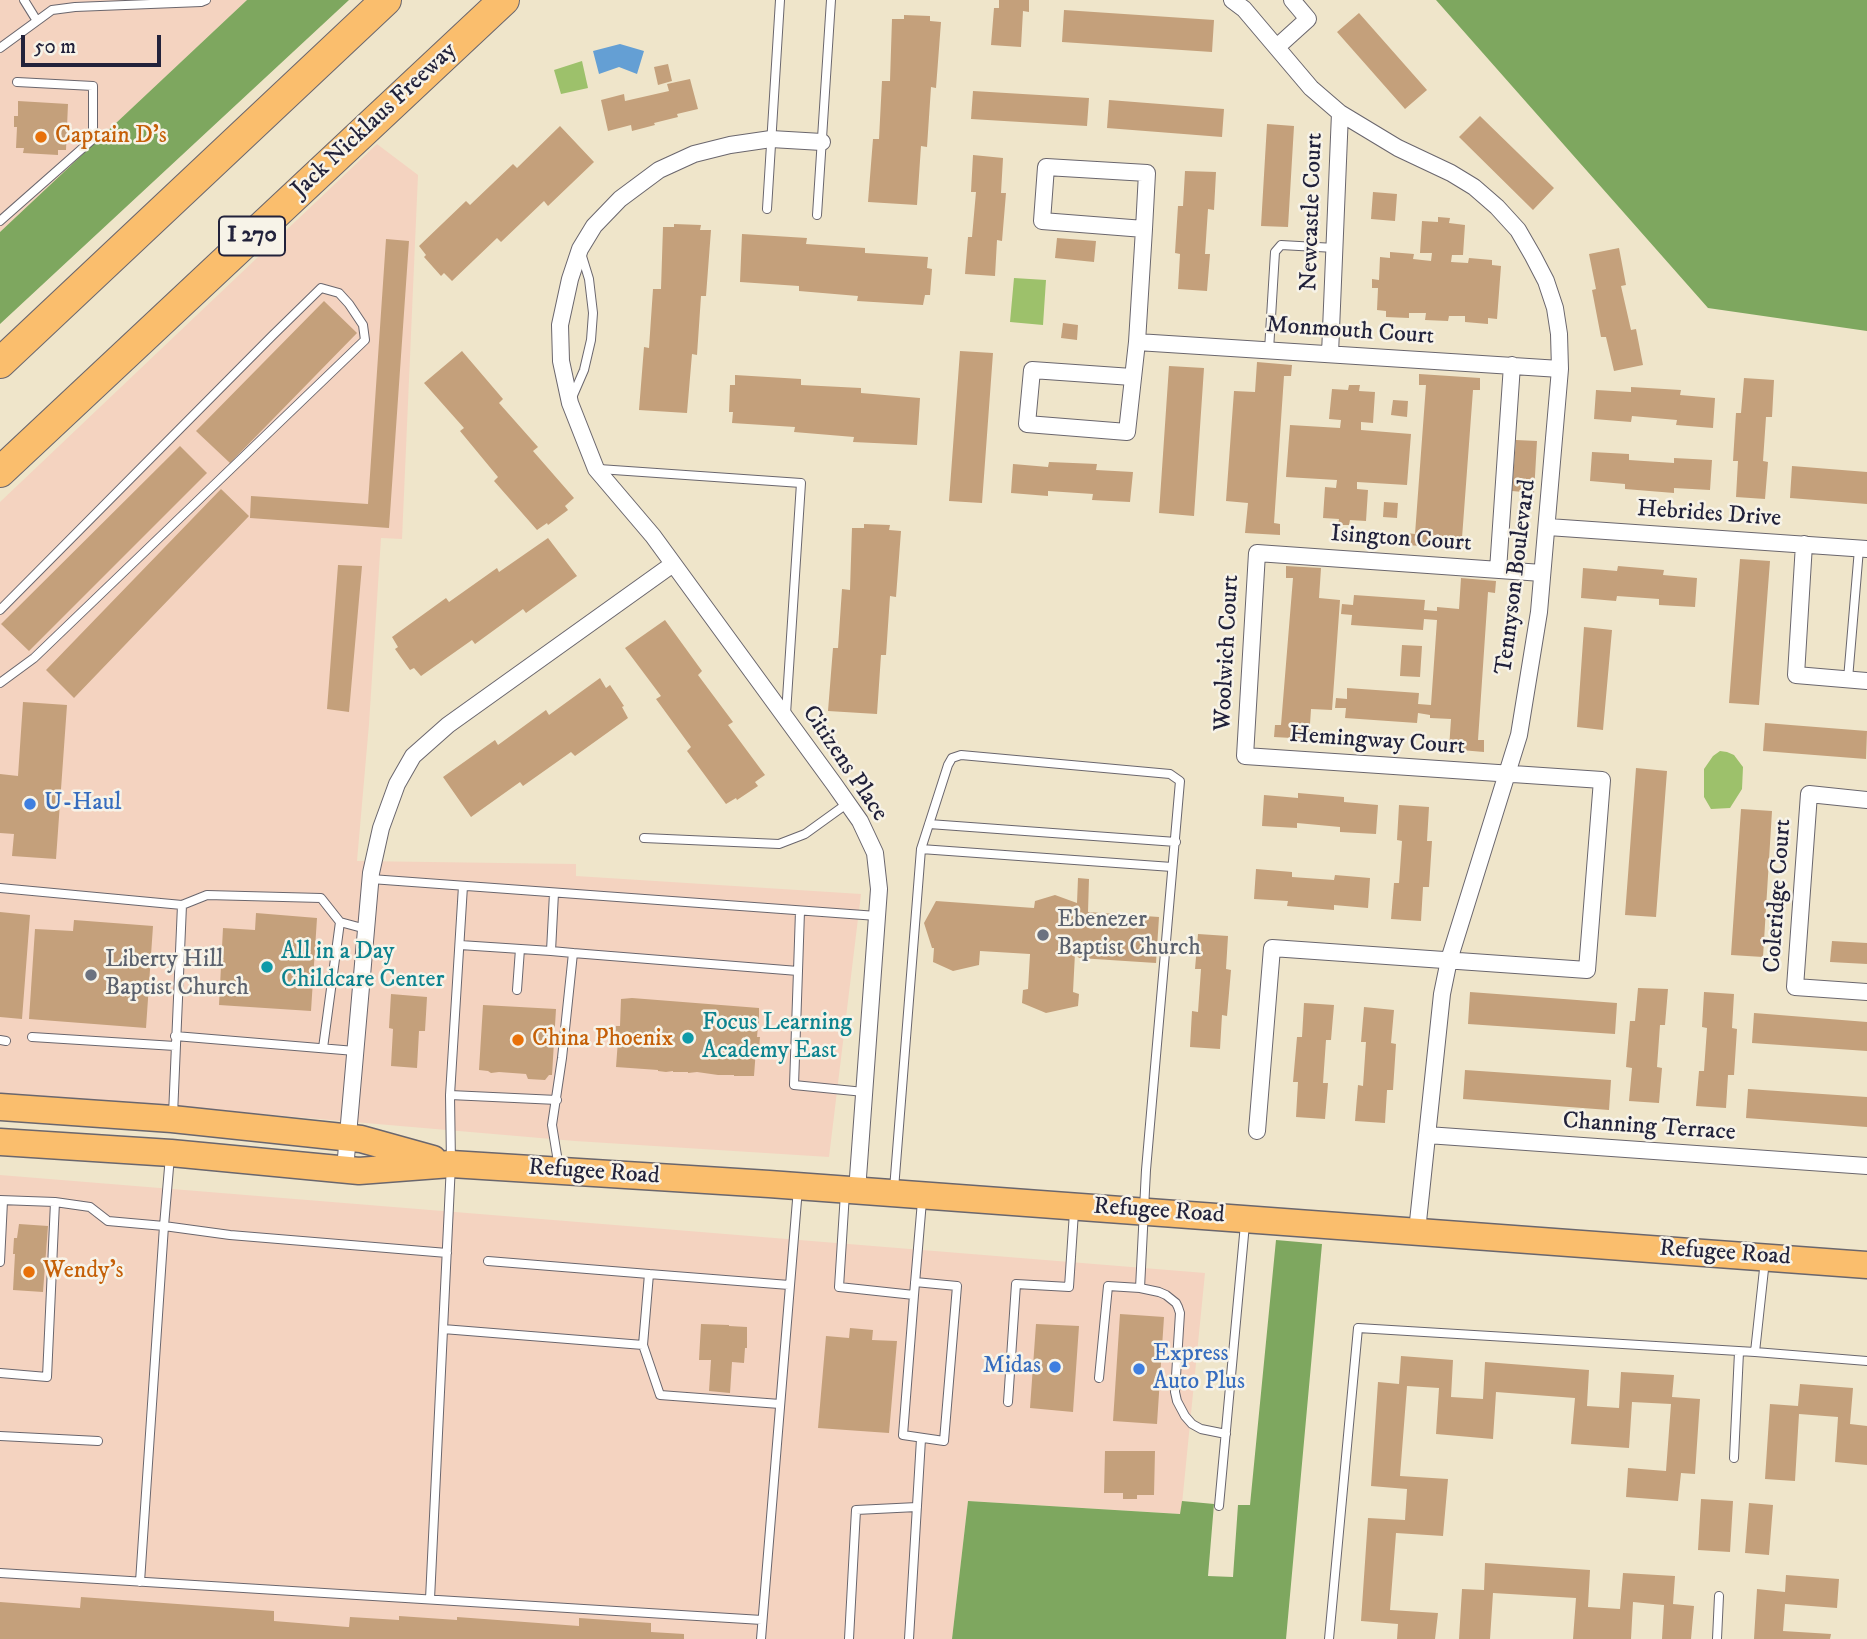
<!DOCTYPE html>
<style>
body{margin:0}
#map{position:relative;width:1867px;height:1639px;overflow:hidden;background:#efe5ca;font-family:"IM FELL DW Pica",serif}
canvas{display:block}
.scale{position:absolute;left:21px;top:35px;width:140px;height:32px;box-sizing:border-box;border:4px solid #22223b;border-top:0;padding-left:9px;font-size:21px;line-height:24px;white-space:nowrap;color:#22223b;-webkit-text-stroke:5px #f7f3e8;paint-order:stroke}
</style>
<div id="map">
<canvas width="1867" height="1639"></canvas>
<div class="scale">50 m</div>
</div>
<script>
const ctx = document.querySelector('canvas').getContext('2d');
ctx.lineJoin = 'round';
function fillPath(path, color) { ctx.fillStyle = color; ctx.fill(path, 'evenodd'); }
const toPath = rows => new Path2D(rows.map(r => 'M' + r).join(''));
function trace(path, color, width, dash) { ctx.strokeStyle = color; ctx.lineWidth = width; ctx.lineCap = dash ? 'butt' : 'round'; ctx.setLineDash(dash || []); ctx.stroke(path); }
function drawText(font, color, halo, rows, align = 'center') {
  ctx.font = font + ' "IM FELL DW Pica",serif'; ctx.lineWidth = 5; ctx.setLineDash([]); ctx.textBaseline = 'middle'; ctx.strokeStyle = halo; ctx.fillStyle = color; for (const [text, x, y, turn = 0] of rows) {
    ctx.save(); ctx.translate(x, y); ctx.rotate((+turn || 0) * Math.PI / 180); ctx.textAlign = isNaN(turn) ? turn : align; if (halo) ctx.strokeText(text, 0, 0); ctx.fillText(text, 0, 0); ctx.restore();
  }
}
const built = toPath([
 [0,0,247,0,0,232],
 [377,144,418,175,402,539,381,538,369,724,357,861,576,864,576,876,861,894,829,1157,575,1141,249,1113,0,1094,0,502],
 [0,1175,1205,1273,1181,1514,968,1501,952,1639,0,1639]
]);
const green = toPath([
 [582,61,588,88,561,94,554,70],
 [1014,278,1046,280,1043,325,1010,322],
 [1720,751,1727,752,1734,755,1743,767,1742,789,1730,808,1711,809,1704,797,1704,769,1713,756]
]);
const forest = toPath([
 [247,0,349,0,0,324,0,232],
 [1436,0,1867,0,1867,331,1708,308],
 [1276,1240,1322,1244,1286,1639,952,1639,968,1501,1180,1514,1182,1501,1214,1504,1208,1576,1233,1577,1238,1505,1250,1505]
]);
const water = toPath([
 [620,44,644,51,637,74,619,67,599,74,593,51]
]);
const building = toPath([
 [999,0,1029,0,1029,12,1023,11,1021,47,991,45,994,8,999,8],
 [1064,10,1214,20,1212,52,1062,42],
 [1359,13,1427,90,1405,109,1337,32],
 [904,15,930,16,930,21,941,22,936,88,931,87,927,147,921,146,917,205,868,202,873,139,879,139,882,81,890,81,892,19,904,19],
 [668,64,672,81,658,85,654,67],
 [690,79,698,109,677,114,678,117,654,123,655,125,632,131,631,125,608,131,601,100,624,94,625,101,669,91,667,84],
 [973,91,1089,98,1087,126,971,119],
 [1109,100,1224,109,1222,137,1107,128],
 [18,101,68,104,66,150,58,150,58,155,23,153,24,148,16,148,17,127,14,127,14,116,18,116],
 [1480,116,1554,188,1533,210,1459,137],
 [1267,124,1294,126,1288,227,1261,226],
 [560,126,594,162,548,206,544,201,501,242,497,238,452,281,444,273,441,276,424,257,426,255,419,246,466,201,470,205,513,164,517,168],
 [973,155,1003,158,1001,193,1006,193,1002,241,997,240,995,276,965,274,968,237,972,237,976,192,971,192],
 [1185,171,1216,172,1214,210,1208,209,1205,254,1210,254,1207,291,1178,289,1180,254,1175,253,1178,206,1183,206],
 [1373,192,1397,194,1395,221,1371,219],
 [1438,217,1450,218,1449,223,1465,225,1463,255,1452,255,1451,262,1468,263,1469,258,1492,260,1492,265,1501,266,1497,319,1488,318,1488,324,1465,322,1465,316,1449,316,1448,321,1425,320,1426,313,1409,313,1409,318,1386,317,1386,311,1377,310,1378,288,1372,288,1372,279,1379,280,1380,257,1390,258,1390,252,1414,254,1413,259,1431,261,1432,253,1420,253,1422,221,1438,222],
 [674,224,701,225,700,230,711,230,706,296,701,296,697,355,692,354,687,413,639,410,644,347,649,348,653,289,661,289,663,227,674,227],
 [742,234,807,238,806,244,865,248,865,253,928,257,927,268,932,269,930,295,925,295,923,305,857,301,858,296,799,291,799,286,740,282],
 [1057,238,1096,241,1094,262,1055,258],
 [386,239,409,241,389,528,250,518,251,496,368,504],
 [1619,248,1626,285,1621,286,1631,330,1636,329,1643,365,1614,371,1606,337,1601,337,1592,290,1596,289,1589,254],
 [324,301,357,333,230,463,196,431],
 [1063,323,1078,325,1077,340,1061,338],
 [462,351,503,399,499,403,538,447,533,451,574,498,565,506,568,510,548,525,547,523,537,530,494,481,498,477,460,431,464,428,424,383],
 [960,351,993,353,982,503,949,501],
 [1257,362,1292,365,1291,376,1284,376,1274,523,1280,524,1280,535,1245,533,1248,503,1226,501,1234,391,1255,392],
 [1169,366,1204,368,1194,516,1159,513],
 [1419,374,1480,378,1480,390,1473,390,1462,538,1469,538,1468,549,1406,545,1407,533,1415,534,1426,385,1419,385],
 [735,375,801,379,801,385,861,388,861,393,920,398,917,445,853,442,854,437,794,432,795,427,732,423,733,412,729,412,730,385,735,385],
 [1744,378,1774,380,1772,417,1766,417,1763,461,1768,462,1765,499,1736,497,1738,461,1733,461,1736,413,1741,413],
 [1349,385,1360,385,1359,391,1375,392,1373,423,1361,422,1361,430,1411,434,1407,485,1357,482,1357,489,1368,490,1366,521,1350,520,1349,525,1338,525,1339,519,1323,518,1325,487,1336,488,1337,480,1286,477,1290,425,1340,428,1341,420,1329,419,1332,389,1348,390],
 [1631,387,1681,390,1680,395,1715,398,1713,428,1676,425,1677,420,1632,416,1631,422,1594,419,1596,390,1631,392],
 [1393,400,1408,401,1407,417,1391,415],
 [1516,440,1537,441,1534,493,1512,491],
 [180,446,207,473,29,651,1,624],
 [1592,452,1629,454,1629,460,1674,463,1674,458,1712,460,1710,490,1674,488,1674,493,1625,489,1625,484,1590,481],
 [1049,462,1097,464,1096,470,1133,472,1130,502,1092,500,1093,494,1048,491,1048,496,1011,493,1013,464,1048,467],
 [1792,466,1867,472,1867,504,1790,498],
 [221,489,249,516,74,698,46,670],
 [1384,502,1398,503,1397,518,1383,517],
 [864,524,890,525,889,530,901,531,896,597,890,596,886,655,881,655,877,714,828,711,833,648,838,648,842,589,850,590,852,528,864,528],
 [548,538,577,576,526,613,523,609,475,644,472,640,421,676,414,668,410,670,395,649,398,647,392,637,446,598,449,602,497,568,499,572],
 [1740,559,1770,561,1759,705,1729,703],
 [338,565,362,566,349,712,327,709],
 [1286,566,1321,568,1319,598,1340,600,1332,710,1311,709,1309,739,1274,737,1275,725,1281,725,1293,578,1286,578],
 [1618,566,1664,570,1663,575,1697,578,1695,607,1659,605,1659,599,1617,596,1616,601,1581,598,1583,568,1617,571],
 [1461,578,1496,581,1495,593,1488,592,1478,740,1484,740,1484,752,1449,749,1451,719,1430,718,1430,715,1418,713,1417,723,1345,718,1346,708,1335,708,1336,698,1347,699,1347,688,1419,693,1418,704,1431,705,1437,620,1424,619,1423,630,1351,625,1352,615,1341,614,1342,604,1353,605,1354,595,1425,600,1424,610,1437,611,1437,607,1459,609],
 [665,620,702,671,698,675,733,722,728,725,765,775,755,782,758,786,737,800,736,798,726,804,687,751,691,747,656,699,661,696,625,648],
 [1584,627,1612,630,1603,730,1577,727],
 [1402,645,1422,646,1420,677,1400,676],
 [600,678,606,688,610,685,624,706,622,707,628,718,575,756,571,752,523,786,520,782,471,817,443,777,495,740,498,745,546,710,549,715],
 [23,702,67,705,56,859,12,856,14,834,0,833,0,774,18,776],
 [1765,723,1867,731,1866,759,1763,751],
 [1636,768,1667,771,1656,917,1625,915],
 [1298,793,1344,797,1344,802,1378,805,1376,834,1340,832,1340,827,1297,823,1297,828,1262,826,1264,795,1298,798],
 [1399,805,1429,807,1427,841,1432,841,1429,887,1423,887,1421,921,1391,919,1394,883,1399,883,1402,841,1397,840],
 [1741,809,1772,811,1763,957,1731,955],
 [1256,869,1292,872,1292,877,1334,880,1335,875,1370,878,1368,908,1334,905,1334,910,1287,906,1288,901,1254,899],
 [1078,878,1089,879,1088,912,1159,917,1156,963,1079,958,1075,953,1073,992,1079,994,1078,1006,1046,1013,1022,1003,1023,990,1028,989,1030,954,980,951,979,965,953,971,933,962,934,948,932,948,924,923,936,901,1034,908,1035,901,1055,895,1077,903],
 [0,912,30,915,22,1019,0,1017],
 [256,913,317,918,311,1011,219,1005,223,928,255,930],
 [74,920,153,926,146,1028,29,1019,35,929,73,931],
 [1198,934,1228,936,1226,969,1231,970,1227,1016,1222,1015,1220,1049,1190,1047,1192,1011,1198,1012,1201,969,1195,969],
 [1832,941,1867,943,1867,964,1830,962],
 [1638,988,1668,989,1665,1025,1660,1025,1657,1067,1662,1068,1659,1103,1629,1101,1632,1068,1626,1067,1630,1021,1635,1021],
 [1470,992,1617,1003,1615,1034,1468,1024],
 [1704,992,1734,994,1732,1028,1737,1029,1734,1075,1728,1075,1726,1108,1696,1106,1699,1071,1704,1071,1707,1028,1702,1027],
 [391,994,427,997,425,1031,419,1031,417,1068,391,1066,393,1029,389,1028],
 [632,998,759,1008,759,1027,758,1026,757,1037,760,1037,759,1049,756,1049,754,1076,734,1076,734,1075,718,1075,697,1072,688,1073,688,1072,673,1072,673,1071,666,1072,658,1071,658,1070,616,1067,618,1040,615,1040,616,1026,620,1026,621,999],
 [1304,1003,1334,1005,1331,1040,1326,1040,1323,1083,1328,1083,1325,1119,1296,1117,1298,1082,1293,1082,1297,1037,1302,1037],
 [483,1005,556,1009,552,1075,549,1075,545,1080,528,1079,526,1074,499,1072,491,1073,488,1071,479,1070],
 [1364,1007,1394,1010,1391,1043,1396,1044,1393,1090,1387,1090,1385,1123,1355,1121,1358,1085,1363,1086,1366,1042,1361,1042],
 [1754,1013,1867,1022,1867,1051,1752,1043],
 [1465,1070,1611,1080,1609,1110,1463,1099],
 [1748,1089,1867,1097,1867,1127,1746,1118],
 [19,1224,48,1226,43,1292,13,1290,15,1254,13,1254,14,1238,17,1238],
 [1120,1314,1164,1317,1157,1424,1113,1421],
 [701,1324,729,1325,729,1326,747,1327,747,1348,745,1348,744,1363,732,1362,730,1393,709,1391,711,1360,699,1360],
 [1036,1324,1079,1326,1073,1412,1030,1408],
 [850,1328,873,1330,872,1340,897,1341,889,1433,818,1428,826,1336,849,1338],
 [1401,1356,1453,1360,1451,1397,1483,1399,1485,1362,1589,1370,1587,1406,1619,1408,1621,1372,1674,1375,1672,1397,1700,1399,1695,1474,1681,1473,1678,1501,1626,1497,1628,1468,1666,1471,1671,1404,1632,1402,1629,1448,1571,1444,1575,1398,1496,1392,1493,1439,1436,1434,1439,1388,1407,1386,1400,1476,1448,1479,1443,1536,1396,1533,1390,1610,1438,1613,1435,1639,1397,1639,1398,1624,1361,1621,1368,1518,1405,1520,1407,1489,1371,1486,1378,1382,1399,1384],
 [1800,1384,1853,1388,1850,1424,1867,1426,1867,1465,1835,1462,1838,1417,1799,1414,1795,1481,1765,1479,1770,1404,1798,1406],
 [1105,1451,1155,1451,1154,1495,1137,1495,1137,1499,1123,1499,1123,1493,1104,1493],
 [1701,1499,1733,1501,1730,1552,1698,1550],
 [1749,1503,1773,1505,1769,1555,1745,1553],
 [1485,1563,1590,1570,1588,1607,1620,1609,1623,1573,1675,1576,1673,1604,1694,1606,1691,1639,1662,1639,1664,1605,1633,1602,1631,1639,1573,1639,1576,1598,1493,1593,1490,1639,1459,1639,1462,1589,1484,1590],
 [1786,1575,1839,1579,1837,1608,1785,1604,1783,1631,1831,1634,1830,1639,1754,1639,1757,1589,1785,1592],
 [81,1597,274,1611,274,1621,348,1627,349,1627,350,1617,399,1620,399,1616,457,1620,457,1617,579,1626,579,1618,651,1623,651,1632,684,1634,684,1639,0,1639,0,1602,80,1608]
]);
const service = toPath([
 [24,0,37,21],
 [0,48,52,10,75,7,201,2,206,0],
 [767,209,780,0],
 [817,215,831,0],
 [0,221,93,139,93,86,17,82],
 [1269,350,1275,252,1281,245,1335,248],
 [571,400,584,370,591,340,593,313,589,279,581,253],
 [599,469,801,483,786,714],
 [0,610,272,336,321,288,339,293,349,304,363,325,365,340,34,658,0,683],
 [1848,679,1859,549],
 [929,824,1176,842],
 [644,838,779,844,805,834,848,803],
 [921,849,948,765,952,758,961,755,1170,774,1180,781,1146,1170,1140,1288,1108,1286,1099,1378],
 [371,879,877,916],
 [0,888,182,905,207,895,321,898,340,922,366,929],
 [460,945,551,951,554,893],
 [551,951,573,953],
 [798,971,800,911],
 [517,990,520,949],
 [175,1036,355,1051],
 [32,1037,175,1046],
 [0,1040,6,1041],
 [323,1048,340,922],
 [450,1095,557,1100],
 [173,1115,182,905],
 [559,1168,552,1125,562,1058,573,953,798,971,794,1085,864,1092],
 [894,1189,921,849,1172,867],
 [845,1193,839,1287,914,1295,922,1201],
 [0,1200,55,1202,47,1377,0,1373],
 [55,1202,90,1207,108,1221,164,1226,230,1235,447,1253],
 [488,1261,649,1274],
 [0,1262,3,1201],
 [1140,1288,1159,1292,1166,1295,1176,1303,1178,1307,1180,1313,1175,1392,1177,1401,1185,1416,1192,1424,1201,1429,1226,1434],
 [914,1295,903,1435,944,1441,957,1286,915,1282],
 [443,1329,643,1345,649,1274,789,1285],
 [643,1345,660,1395,780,1404],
 [1755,1352,1765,1260],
 [1008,1402,1016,1284,1069,1287,1074,1212],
 [0,1436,98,1441],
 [1734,1458,1739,1352],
 [1219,1506,1245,1224],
 [0,1573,762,1620],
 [140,1582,164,1226,170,1156],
 [430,1599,451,1164,450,1095,463,886],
 [761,1639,798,1188],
 [849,1639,856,1510,917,1507],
 [909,1639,921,1439],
 [1329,1639,1358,1328,1755,1352,1867,1361],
 [1717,1639,1719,1596]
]);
const minor = toPath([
 [1232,0,1244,9,1311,88,1340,113,1398,148,1451,173,1474,187,1497,207,1518,230,1533,256,1546,281,1555,308,1559,334,1560,369,1539,612,1519,735,1449,960,1442,994,1417,1231],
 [1277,47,1308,19,1292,0],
 [822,142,771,139,730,145,694,154,659,170,620,199,594,226,580,249,570,279,560,325,561,361,570,403,596,469,653,536,834,784,860,821,875,853,879,889,857,1191],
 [1137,342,1560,369],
 [1330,354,1340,113],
 [1132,377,1032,370,1027,424,1127,432,1137,342,1144,229,1147,173,1046,167,1042,221,1144,229],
 [1548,527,1867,549],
 [1804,544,1796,675,1867,681],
 [1498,570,1512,365],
 [1867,800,1809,794,1795,987,1867,992],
 [1257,1131,1272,948,1587,970,1602,780,1245,756,1257,553,1542,573],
 [1427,1135,1867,1166],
 [345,1169,371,873,381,828,397,784,413,756,448,725,673,564]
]);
const primary = toPath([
 [0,1107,172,1119,361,1139,433,1159],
 [0,1142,171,1153,359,1171,451,1164,769,1184,1867,1265]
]);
const motorway = toPath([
 [0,363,386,0],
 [0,472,504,0]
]);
const markers = [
 [41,137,7,"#e8710a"],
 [30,804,7,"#3f7fe0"],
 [1043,935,7,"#6b7280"],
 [267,967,7,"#0f9aa8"],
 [91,975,7,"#6b7280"],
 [688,1038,7,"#0f9aa8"],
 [518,1040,7,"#e8710a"],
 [29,1272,7,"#e8710a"],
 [1055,1367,7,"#3f7fe0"],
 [1139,1369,7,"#3f7fe0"]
];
const shields = [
 [252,236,66]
];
const shieldNames = [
 ["I 270",252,236]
];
const streetNames = [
 ["Jack Nicklaus Freeway",375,121,-43],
 ["Newcastle Court",1313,212,-88],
 ["Monmouth Court",1350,332,4],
 ["Hebrides Drive",1709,515,4],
 ["Isington Court",1401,540,4],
 ["Tennyson Boulevard",1517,577,-83],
 ["Woolwich Court",1228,653,-87],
 ["Hemingway Court",1377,742,4],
 ["Citizens Place",844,764,56],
 ["Coleridge Court",1779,896,-86],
 ["Channing Terrace",1649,1128,4],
 ["Refugee Road",594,1173,4],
 ["Refugee Road",1159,1212,4],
 ["Refugee Road",1725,1254,4]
];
const foodNames = [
 ["Captain D's",55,137],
 ["China Phoenix",532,1040],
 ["Wendy's",43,1272]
];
const shopNames = [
 ["U-Haul",44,804],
 ["Express",1153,1355],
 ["Auto Plus",1153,1383],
 ["Midas",1041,1367,"right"]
];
const worshipNames = [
 ["Ebenezer",1057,921],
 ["Baptist Church",1057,949],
 ["Liberty Hill",105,961],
 ["Baptist Church",105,989]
];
const cultureNames = [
 ["All in a Day",281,953],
 ["Childcare Center",281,981],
 ["Focus Learning",702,1024],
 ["Academy East",702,1052]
];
fillPath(built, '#f4d3c0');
fillPath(green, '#9dc16b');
fillPath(forest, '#7ea75f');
fillPath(water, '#649fd4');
fillPath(building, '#c4a07b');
trace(service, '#6a666d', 10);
trace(minor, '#6a666d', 18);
trace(primary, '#6a666d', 29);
trace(motorway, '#6a666d', 32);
trace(service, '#fff', 8);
trace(minor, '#fff', 16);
trace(primary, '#fabe6d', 26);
trace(motorway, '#fabe6d', 30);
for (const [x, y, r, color] of markers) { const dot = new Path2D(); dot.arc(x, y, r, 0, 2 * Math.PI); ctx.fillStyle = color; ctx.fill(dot); trace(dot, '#f7f3e8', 2.5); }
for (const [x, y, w] of shields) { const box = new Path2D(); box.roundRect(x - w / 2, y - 19.5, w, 39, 5); ctx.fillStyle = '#f7f3e8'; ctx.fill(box); trace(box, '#22223b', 2); }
drawText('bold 23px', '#22223b', null, shieldNames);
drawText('24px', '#22223b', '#f7f3e8', streetNames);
drawText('24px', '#c56008', '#f7f3e8', foodNames, 'left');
drawText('24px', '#366cbe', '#f7f3e8', shopNames, 'left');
drawText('24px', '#5b616d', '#f7f3e8', worshipNames, 'left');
drawText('24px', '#0d838f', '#f7f3e8', cultureNames, 'left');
</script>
